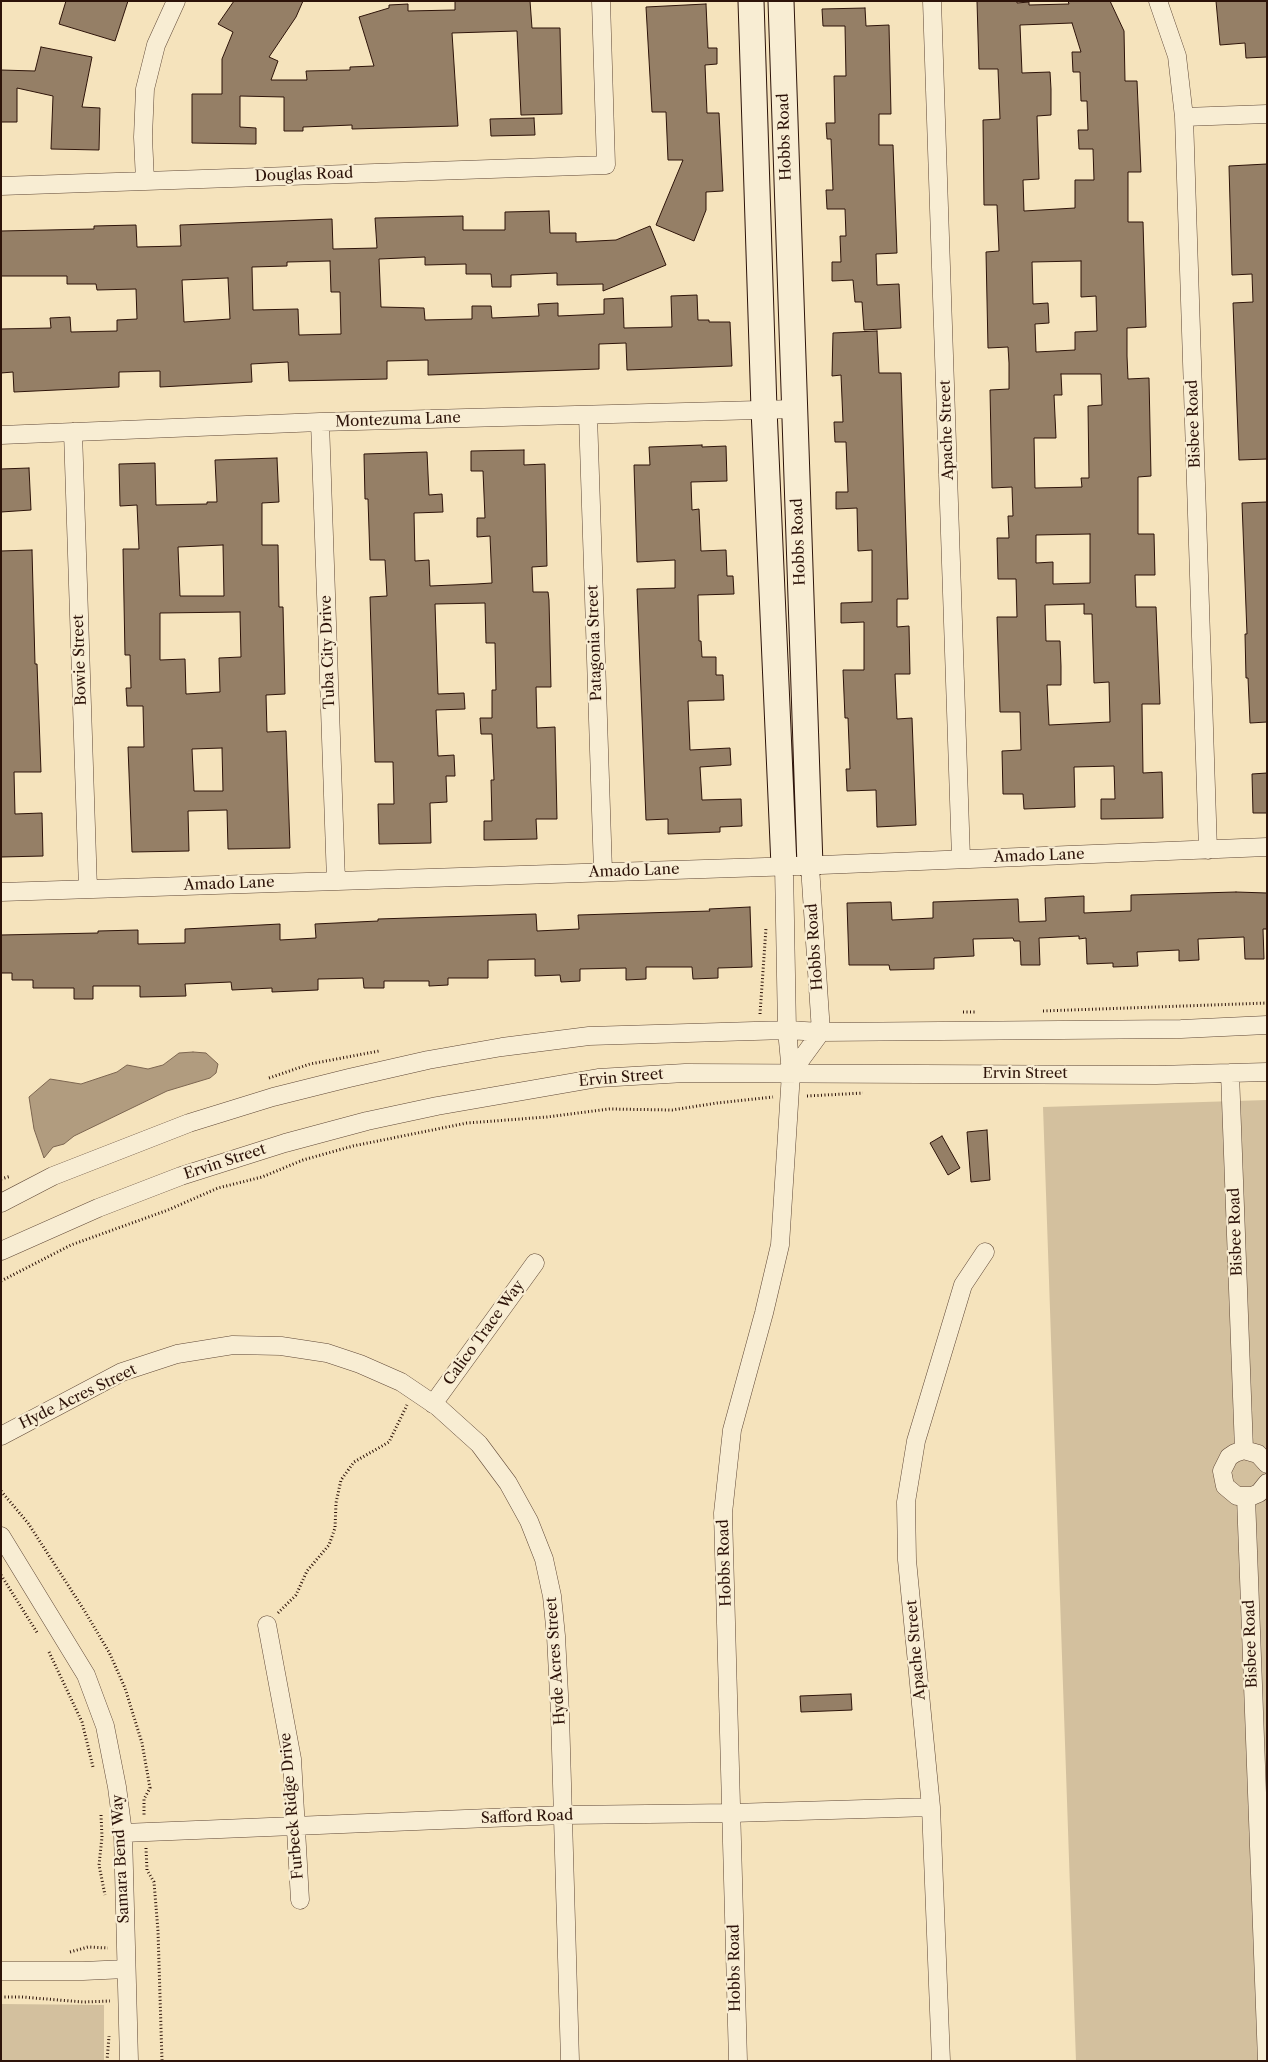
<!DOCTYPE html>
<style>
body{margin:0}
#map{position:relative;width:1268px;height:2062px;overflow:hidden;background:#f5e3bc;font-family:"Libre Caslon Text",serif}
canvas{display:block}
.frame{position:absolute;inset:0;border:2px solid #2d1309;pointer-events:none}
</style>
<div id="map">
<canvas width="1268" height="2062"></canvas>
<div class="frame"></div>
</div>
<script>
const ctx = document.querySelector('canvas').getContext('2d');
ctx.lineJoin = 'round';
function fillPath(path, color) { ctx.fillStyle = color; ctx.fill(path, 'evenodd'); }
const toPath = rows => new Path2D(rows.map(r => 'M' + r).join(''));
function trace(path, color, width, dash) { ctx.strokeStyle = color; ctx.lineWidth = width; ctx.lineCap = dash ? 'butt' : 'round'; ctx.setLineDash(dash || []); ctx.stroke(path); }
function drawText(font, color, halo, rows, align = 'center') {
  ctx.font = font + ' "Libre Caslon Text",serif'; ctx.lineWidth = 4.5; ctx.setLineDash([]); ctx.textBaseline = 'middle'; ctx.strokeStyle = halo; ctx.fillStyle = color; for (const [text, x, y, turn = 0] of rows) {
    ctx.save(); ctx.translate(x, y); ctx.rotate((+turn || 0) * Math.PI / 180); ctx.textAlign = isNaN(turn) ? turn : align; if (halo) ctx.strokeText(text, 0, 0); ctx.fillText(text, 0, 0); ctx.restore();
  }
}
const green = toPath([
 [1267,1100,1267,2061,1076,2061,1043,1107],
 [1,2004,104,2005,104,2061,1,2061]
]);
const water = toPath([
 [193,1052,206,1053,218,1064,216,1073,210,1078,167,1091,74,1136,64,1144,53,1147,44,1158,34,1129,29,1097,50,1079,81,1084,117,1072,127,1065,148,1069,163,1065,179,1053,193,1052]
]);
const building = toPath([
 [66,1,128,1,115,41,59,24,66,1],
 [234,1,303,1,296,17,269,57,278,61,271,80,307,80,306,71,350,70,350,67,374,66,359,17,389,8,389,5,408,4,408,11,455,10,455,1,530,1,532,28,560,28,562,114,521,115,517,31,452,33,458,126,352,129,352,125,303,127,303,131,284,131,284,97,240,96,240,127,256,128,256,144,192,143,192,94,222,94,222,59,233,32,218,24,234,1],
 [977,1,1017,1,1017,3,1029,2,1029,5,1069,4,1068,1,1110,1,1124,31,1125,81,1137,81,1141,172,1128,172,1128,222,1143,222,1146,327,1127,328,1127,356,1128,379,1149,378,1151,476,1138,477,1138,534,1154,534,1155,575,1135,575,1136,607,1156,607,1160,704,1142,704,1143,773,1162,772,1163,818,1101,819,1101,799,1115,799,1114,766,1074,767,1075,807,1024,809,1023,794,1003,794,1002,751,1021,750,1020,712,1000,712,997,617,1017,617,1016,579,998,579,997,538,1009,538,1008,516,1013,516,1012,487,992,488,990,390,1009,389,1009,363,1008,347,988,348,986,252,999,251,997,205,984,205,983,120,1000,119,998,69,979,69,977,1],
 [1072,23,1081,52,1072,52,1073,72,1080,72,1081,101,1087,101,1088,130,1078,130,1079,149,1093,149,1094,180,1075,180,1075,208,1024,211,1023,180,1039,179,1037,116,1051,115,1051,89,1050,72,1022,73,1020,25,1072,23],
 [1081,261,1081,297,1096,296,1097,331,1075,332,1075,350,1036,352,1035,324,1049,323,1048,303,1033,304,1032,262,1081,261],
 [1061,374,1101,374,1102,405,1088,406,1089,478,1081,478,1082,487,1035,488,1034,438,1056,438,1054,395,1062,395,1061,374],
 [1090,534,1090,583,1053,584,1053,562,1036,563,1036,535,1090,534],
 [1084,604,1084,614,1092,614,1094,683,1109,682,1110,722,1049,725,1047,685,1061,685,1061,666,1060,641,1046,641,1045,605,1084,604],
 [1216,1,1267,1,1267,57,1246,58,1245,43,1220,45,1216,1],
 [706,4,708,48,717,48,717,64,705,65,707,113,719,113,723,191,706,192,706,210,694,241,656,225,683,160,668,160,666,112,652,112,646,7,706,4],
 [865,8,866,26,889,25,891,114,879,114,879,145,893,145,897,253,876,254,877,285,899,284,901,328,864,330,862,302,855,302,853,280,832,281,832,262,841,262,840,236,846,236,845,209,827,209,826,190,833,190,831,139,827,139,826,123,835,123,834,76,846,76,845,26,823,26,822,9,865,8],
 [41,47,92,57,82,107,100,108,99,150,51,149,53,96,17,88,17,122,1,122,1,70,35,71,41,47],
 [534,118,535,135,491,136,490,119,534,118],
 [1267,164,1267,459,1239,460,1233,303,1253,302,1252,274,1232,275,1229,166,1267,164],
 [549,211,550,233,576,233,576,242,616,240,650,226,666,265,603,291,603,284,557,285,557,273,511,275,511,287,492,287,491,274,466,274,466,264,425,265,425,257,379,259,381,307,424,308,425,320,472,319,472,306,491,306,492,318,539,316,538,304,558,303,558,316,604,314,604,299,623,298,624,328,672,327,671,296,697,295,698,320,709,320,709,322,730,322,732,366,627,370,626,343,599,344,599,369,428,375,428,360,387,361,387,379,289,381,288,362,251,364,252,382,160,387,160,371,119,372,119,387,14,392,13,372,1,373,1,329,51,328,50,318,70,317,71,332,117,331,117,320,137,319,136,289,97,290,96,284,67,284,67,276,1,276,1,231,94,229,94,226,136,225,137,247,181,246,180,225,332,219,333,249,377,248,375,218,463,216,463,230,505,230,505,212,549,211],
 [330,261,331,292,340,292,341,334,299,335,298,309,253,310,252,267,287,266,287,262,330,261],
 [228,278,230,319,184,322,182,280,228,278],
 [877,331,879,373,901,373,908,599,897,599,897,627,909,626,910,674,895,674,897,719,912,718,916,825,877,827,876,790,847,791,846,769,850,769,848,718,845,718,843,670,864,670,864,622,841,623,841,603,872,602,872,550,858,551,857,508,836,509,836,492,848,492,846,442,835,442,834,422,843,422,841,375,832,376,833,333,877,331],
 [702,445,702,447,726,446,727,481,691,482,692,510,699,509,701,551,726,550,727,576,733,576,734,594,698,595,699,641,701,641,702,657,716,657,716,675,723,675,724,700,688,701,690,750,730,748,731,765,700,767,702,800,741,799,742,826,720,827,720,832,668,834,668,819,646,820,637,589,675,588,675,560,637,562,634,465,650,465,649,447,702,445],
 [524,450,524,465,545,464,547,566,532,567,533,592,548,592,549,600,551,687,536,687,537,728,555,727,557,819,536,819,537,839,484,840,484,821,492,821,491,780,494,780,492,734,481,734,480,718,492,718,492,690,496,690,495,643,486,643,485,603,435,604,438,694,464,693,465,709,436,710,438,756,454,755,455,776,446,776,447,802,430,803,431,843,379,844,378,804,394,804,393,762,375,762,370,597,387,596,385,560,370,560,368,499,365,499,364,454,427,452,429,495,442,494,443,512,414,513,415,561,429,560,430,586,476,584,492,583,490,536,477,537,477,518,485,518,483,471,471,471,471,451,524,450],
 [277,458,279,502,262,503,262,545,278,545,279,607,283,607,285,694,266,695,267,732,286,731,290,848,228,849,227,810,188,811,189,851,132,852,128,747,144,747,143,706,127,706,126,688,131,688,130,655,125,655,123,549,139,549,137,505,120,506,119,464,155,463,156,505,207,504,207,502,217,502,215,460,277,458],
 [223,545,224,596,180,596,178,547,223,545],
 [240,612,241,657,219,658,220,692,186,694,185,659,160,660,160,613,240,612],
 [222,748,223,791,194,791,192,749,222,748],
 [29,468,31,510,1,512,1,469,29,468],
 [1267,502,1267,722,1250,723,1248,678,1246,678,1245,634,1247,634,1242,503,1267,502],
 [32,550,35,664,37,664,41,772,14,772,15,814,42,813,43,856,1,857,1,551,32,550],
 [1267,773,1267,813,1253,813,1252,774,1267,773],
 [1236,892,1267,893,1267,929,1263,929,1264,959,1245,959,1244,937,1198,939,1199,960,1179,961,1179,950,1137,952,1138,966,1113,967,1113,963,1087,964,1086,938,1079,939,1079,936,1039,938,1040,965,1021,965,1020,941,1014,941,1013,938,973,939,974,956,934,958,934,969,890,970,889,965,849,965,847,903,891,902,892,920,933,918,933,902,1018,899,1019,922,1046,921,1045,898,1084,896,1084,913,1131,911,1131,895,1236,892],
 [750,907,752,967,718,968,718,978,693,979,692,967,646,967,646,979,626,980,626,968,580,969,580,981,561,982,560,975,535,976,535,959,488,960,488,978,448,978,448,985,429,986,429,981,384,981,384,988,364,988,363,978,318,979,318,990,272,992,272,988,232,990,231,982,185,984,186,996,140,997,140,986,93,986,93,999,74,999,74,988,33,988,33,980,12,980,12,973,1,973,1,935,98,933,98,931,138,930,138,944,185,943,185,929,280,924,280,940,316,938,315,924,378,921,378,919,536,914,537,931,579,929,578,915,710,911,709,909,750,907],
 [987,1130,990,1180,971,1182,967,1132,987,1130],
 [942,1136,960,1168,948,1175,930,1143,942,1136],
 [851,1694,852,1710,801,1712,800,1696,851,1694]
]);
const path = toPath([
 [1043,1011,1267,1003],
 [963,1012,976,1012],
 [760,1014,766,928],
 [269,1078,310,1064,379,1051],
 [807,1096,863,1093],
 [1,1179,11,1176],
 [1,1281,71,1245,168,1210,218,1188,262,1177,303,1160,353,1146,467,1123,547,1117,609,1109,672,1110,717,1103,773,1097],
 [1,1491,28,1523,84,1610,109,1652,125,1688,142,1743,150,1788,144,1799,144,1816],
 [1,1575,38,1634],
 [278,1613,296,1595,307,1571,329,1545,335,1528,336,1503,341,1480,354,1462,389,1442,407,1405],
 [49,1652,82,1722,93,1767],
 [101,1815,102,1837,99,1865,105,1895],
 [146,1848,147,1870,154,1882,158,1931,162,2061],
 [70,1952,88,1947,108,1948],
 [1,1997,22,1997,83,2002,110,2001],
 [107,2061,109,2036]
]);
const street = toPath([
 [932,1,961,858],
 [1158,1,1177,56,1184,117,1208,850],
 [1184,117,1267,114],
 [145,181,143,137,145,89,156,45,176,1],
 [1,186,606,165,601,1],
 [588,415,603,871],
 [320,422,336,881],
 [73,432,88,889],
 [1,435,320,422,795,409],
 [1,892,796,866,1267,847],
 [791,1073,821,1032,810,866],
 [1230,1073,1244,1450],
 [1,1203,53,1176,189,1123,273,1097,349,1078,428,1060,502,1047,589,1036,787,1030,821,1032,1181,1029,1267,1025],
 [1,1251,98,1208,181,1176,285,1143,367,1121,437,1106,598,1078,685,1073,1156,1075,1267,1072],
 [433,1404,535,1263],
 [1,1436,122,1372,177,1354,233,1345,281,1346,327,1353,360,1364,401,1382,438,1407,479,1444,508,1483,529,1521,544,1559,552,1596,556,1636,560,1714,570,2061],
 [1267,1464,1258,1454,1244,1450,1235,1453,1229,1457,1222,1471,1225,1486,1237,1496,1252,1496,1259,1493,1267,1483],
 [1246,1497,1267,2061],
 [1,1536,86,1675,105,1726,117,1787,123,1833,129,2061],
 [267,1625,292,1759,300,1900],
 [123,1833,563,1815,732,1813,931,1807],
 [1,1971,83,1971,126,1969],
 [738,2061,723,1513,732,1430,764,1313,780,1245,791,1073,787,1030,784,866],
 [941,2061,931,1807,907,1560,906,1502,916,1441,963,1285,985,1252]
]);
const secondary = toPath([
 [751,1,764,409,784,866],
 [781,1,810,866]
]);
const streetNames = [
 ["Hobbs Road",785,137,-92],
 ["Douglas Road",304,175,-2],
 ["Montezuma Lane",398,420,-2],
 ["Bisbee Road",1194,424,-92],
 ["Apache Street",947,430,-92],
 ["Hobbs Road",799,542,-92],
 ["Patagonia Street",595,643,-92],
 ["Tuba City Drive",328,652,-92],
 ["Bowie Street",80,660,-92],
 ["Amado Lane",1039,856,-2],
 ["Amado Lane",634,871,-2],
 ["Amado Lane",229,884,-2],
 ["Hobbs Road",815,947,-94],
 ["Ervin Street",1025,1074],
 ["Ervin Street",621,1078,-5],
 ["Ervin Street",225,1162,-18],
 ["Bisbee Road",1236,1232,-92],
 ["Calico Trace Way",484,1333,-54],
 ["Hyde Acres Street",78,1397,-26],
 ["Hobbs Road",725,1563,-92],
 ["Bisbee Road",1251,1644,-92],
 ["Apache Street",916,1650,-95],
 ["Hyde Acres Street",556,1661,-94],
 ["Furbeck Ridge Drive",292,1806,-95],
 ["Safford Road",527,1817,-2],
 ["Samara Bend Way",121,1859,-93],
 ["Hobbs Road",735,1968,-91]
];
fillPath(green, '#d3c09e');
fillPath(water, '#b19c7f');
trace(water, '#7c6550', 1);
fillPath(building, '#957f66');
trace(building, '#2d1309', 1);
trace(street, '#5f4736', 19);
trace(secondary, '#2d1309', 27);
trace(path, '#2d1309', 3, [1, 2.5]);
trace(street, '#f8edd3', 18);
trace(secondary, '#f8edd3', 25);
drawText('15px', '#2d1309', '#f8edd3', streetNames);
</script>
